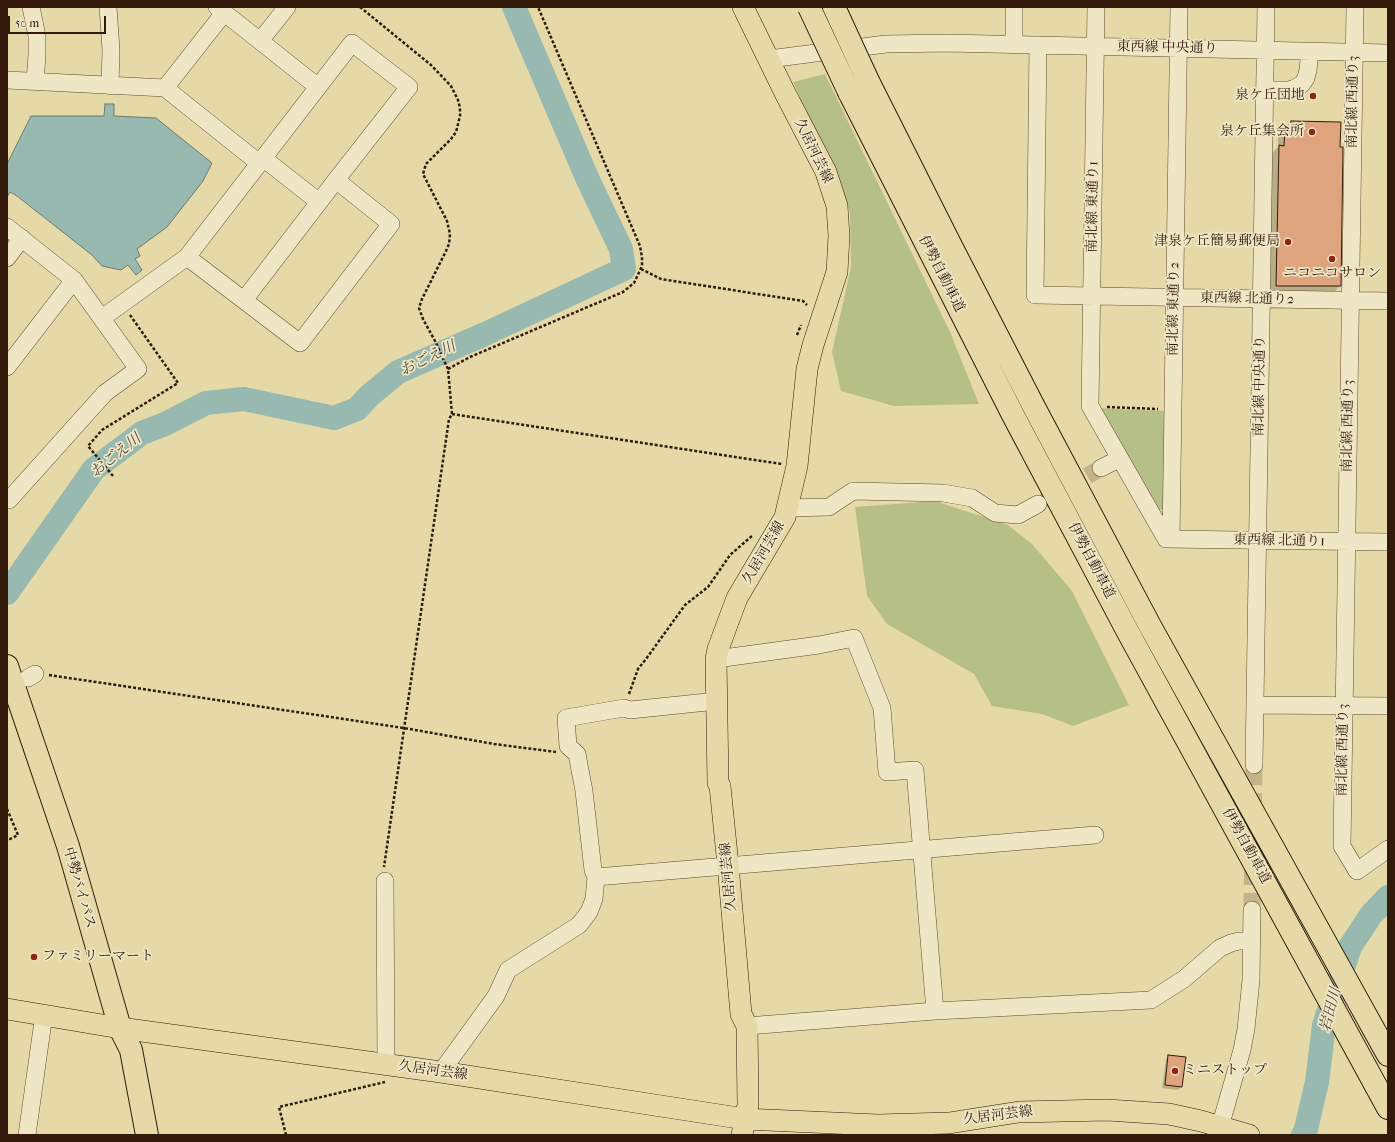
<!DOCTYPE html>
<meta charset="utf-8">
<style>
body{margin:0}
#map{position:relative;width:1395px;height:1142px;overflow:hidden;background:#e6d9a8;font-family:"IM FELL French Canon",serif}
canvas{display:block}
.frame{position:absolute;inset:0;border:8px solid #341a0b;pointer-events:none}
.scale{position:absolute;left:8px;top:16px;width:98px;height:18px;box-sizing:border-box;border:2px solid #341a0b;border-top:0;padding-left:5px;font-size:12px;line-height:14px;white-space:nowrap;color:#341a0b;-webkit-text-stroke:3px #efe6c6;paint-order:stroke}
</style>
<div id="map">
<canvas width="1395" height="1142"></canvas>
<div class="frame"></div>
<div class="scale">50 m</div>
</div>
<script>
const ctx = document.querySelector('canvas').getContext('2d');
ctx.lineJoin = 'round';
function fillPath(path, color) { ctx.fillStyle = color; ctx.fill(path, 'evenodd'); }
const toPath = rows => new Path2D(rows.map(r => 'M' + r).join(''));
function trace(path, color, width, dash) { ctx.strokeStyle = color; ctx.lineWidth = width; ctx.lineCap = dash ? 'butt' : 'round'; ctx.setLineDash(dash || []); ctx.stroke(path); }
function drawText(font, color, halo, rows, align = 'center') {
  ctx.font = font + ' "IM FELL French Canon","Noto Serif JP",serif'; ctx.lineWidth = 3.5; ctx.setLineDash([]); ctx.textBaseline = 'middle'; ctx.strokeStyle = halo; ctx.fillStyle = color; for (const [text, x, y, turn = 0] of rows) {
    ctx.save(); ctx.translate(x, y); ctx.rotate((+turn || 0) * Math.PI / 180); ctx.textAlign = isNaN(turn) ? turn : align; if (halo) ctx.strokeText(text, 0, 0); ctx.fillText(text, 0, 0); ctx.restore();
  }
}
const green = toPath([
 [825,74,950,332,979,404,894,406,841,391,832,352,851,267,850,212,793,82],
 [1097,408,1167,411,1165,509,1156,511],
 [935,501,1008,525,1032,544,1072,591,1129,705,1073,726,1042,714,992,706,974,674,887,624,867,596,855,507]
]);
const water = toPath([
 [105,104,114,104,114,116,156,118,212,163,203,181,167,227,137,249,140,256,135,259,142,270,136,275,128,265,121,270,102,266,92,255,17,196,10,192,7,197,7,164,31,116,104,116,105,104]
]);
const shadow = toPath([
 [1291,122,1339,148,1342,148,1340,286,1333,293,1270,292,1272,153,1278,147,1278,136],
 [1169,1056,1181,1087,1178,1090,1162,1088,1166,1059]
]);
const river = toPath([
 [7,593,94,469,142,433,165,424,206,403,244,399,334,418,357,409,369,396,398,372,485,334,624,269,621,249,588,180,514,7],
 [1303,1135,1305,1133,1317,1082,1324,1025,1350,947,1371,915,1388,897]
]);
const building = toPath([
 [1291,121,1341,122,1340,147,1343,147,1341,286,1276,286,1279,145,1284,146,1285,128,1290,129,1291,121],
 [1168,1055,1186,1057,1182,1087,1165,1085,1168,1055]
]);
const minorTunnel = toPath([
 [1044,501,1101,468],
 [1252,910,1254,765]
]);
const path = toPath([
 [360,7,431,65,451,86,458,100,460,108,460,116,456,132,451,139,426,164,423,174,447,221,450,234,449,244,446,251,422,299,419,308,423,319,435,341,448,369,452,414,449,419,384,867],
 [641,269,661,279,803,301,807,305],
 [797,335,801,325],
 [448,369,470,357,623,292,634,283,642,266,642,257,640,246,538,7],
 [1107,407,1158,409],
 [452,414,782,464],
 [113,476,88,446,102,430,178,383,130,315],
 [49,675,404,728,494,744,556,752],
 [629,694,638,669,646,659,685,605,708,587,730,555,753,535],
 [7,809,18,835,10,839,7,839],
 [286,1135,279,1107,385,1082]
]);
const minor = toPath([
 [31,7,37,36,37,55,35,82],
 [108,7,111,50,110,86],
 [217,7,260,41,287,7],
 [1096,7,1090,406,1166,539,1388,542],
 [1355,7,1342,846,1357,871,1388,849],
 [260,41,318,87],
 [1014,45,1014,7],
 [1038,45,1035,295,1388,301],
 [769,59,886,44,947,43,1388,53],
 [7,80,165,88,259,163],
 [165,88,224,13],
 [1265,90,1289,90,1295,88,1302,84,1306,78,1308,70,1310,51],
 [263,158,319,202],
 [7,227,74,280,138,369,105,393,9,500,7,500],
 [187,257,300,343,391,224,336,180],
 [7,258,22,238],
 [102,318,187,257,352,43,409,87,336,180,244,300],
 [7,367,74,280],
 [1101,468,1119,459],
 [787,508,829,507,853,491,943,493,972,498,995,513,1018,515,1038,504],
 [1171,539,1179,7],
 [716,659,819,645,854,638,882,708,887,772,915,770,935,1011],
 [28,678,35,674],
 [1255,705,1388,706],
 [1254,765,1266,7],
 [596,877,1095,835],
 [385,881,386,1064],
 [747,1026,935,1011,1151,1000,1184,979,1220,948,1231,943,1239,941,1252,941],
 [441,1072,496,996,508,970,579,925,589,912,594,899,596,877,593,870,584,791,577,754,568,746,566,718,624,708,630,710,717,701],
 [1220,1127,1242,1050,1246,1029,1251,980,1252,910],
 [27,1135,44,1014]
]);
const major = toPath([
 [7,1009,120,1028,441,1072,745,1119,878,1125,949,1123,1019,1112,1107,1110,1169,1114,1201,1121,1249,1135],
 [742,1135,748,1105,747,1026,741,1014,728,865,720,786,718,783,716,659,718,649,737,598,785,517,797,466,807,369,813,345,837,272,839,236,837,206,826,172,785,93,743,7]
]);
const highway = toPath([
 [869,83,950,244,1033,405,1149,624,1388,1055],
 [849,92,1013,415,1129,634,1388,1108],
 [7,666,68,846,120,1028,131,1050,147,1135]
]);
const highwayBridge = toPath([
 [809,7,849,92],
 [834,7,869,83]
]);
const markers = [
 [1313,96,4,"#8f2418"],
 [1312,132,4,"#8f2418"],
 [1288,242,4,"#8f2418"],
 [1332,259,4,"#8f2418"],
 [34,957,4,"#8f2418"],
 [1175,1071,4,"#8f2418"]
];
const streetNames = [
 ["東西線 中央通り",1167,48,1],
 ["南北線 西通り3",1353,102,-89],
 ["久居河芸線",813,151,64],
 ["南北線 東通り1",1093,207,-89],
 ["伊勢自動車道",941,274,63],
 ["東西線 北通り2",1247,299,1],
 ["南北線 東通り2",1174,309,-89],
 ["南北線 中央通り",1260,386,-89],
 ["南北線 西通り3",1348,426,-89],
 ["東西線 北通り1",1279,541,1],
 ["久居河芸線",764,553,-60],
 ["伊勢自動車道",1091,561,62],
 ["南北線 西通り3",1343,750,-89],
 ["伊勢自動車道",1246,846,61],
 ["久居河芸線",729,877,-95],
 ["中勢バイパス",79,888,74],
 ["久居河芸線",433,1071,8],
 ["久居河芸線",998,1116,-7]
];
const poiNames = [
 ["泉ケ丘団地",1305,96],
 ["泉ケ丘集会所",1304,132],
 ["津泉ケ丘簡易郵便局",1280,242],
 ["ニコニコサロン",1332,274,"center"],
 ["ファミリーマート",42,957,"left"],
 ["ミニストップ",1183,1071,"left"]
];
const waterNames = [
 ["おごえ川",428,359,-26],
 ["おごえ川",116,456,-39],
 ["岩田川",1331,1010,-75]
];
fillPath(green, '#b6bf87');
fillPath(water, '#97b9af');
trace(water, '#6f796d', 1);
fillPath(shadow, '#0003');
trace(river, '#97b9af', 24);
fillPath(building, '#dda47e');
trace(building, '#341a0b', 1);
trace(minorTunnel, '#c2b389', 17, [17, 8]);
trace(minor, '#604a32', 18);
trace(major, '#341a0b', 22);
trace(highway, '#341a0b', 24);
trace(path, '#341a0b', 2.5, [3, 2]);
trace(minor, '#efe6c6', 17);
trace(major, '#e6d9a8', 21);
trace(highway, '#e6d9a8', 22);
trace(highwayBridge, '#341a0b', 24, []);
trace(highwayBridge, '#e6d9a8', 22);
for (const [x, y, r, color] of markers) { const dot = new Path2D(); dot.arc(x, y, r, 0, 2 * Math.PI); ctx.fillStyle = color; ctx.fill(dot); trace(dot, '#efe6c6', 1.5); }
drawText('14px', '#341a0b', '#efe6c6', streetNames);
drawText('14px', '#341a0b', '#efe6c6', poiNames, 'right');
drawText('italic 15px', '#524a3c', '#efe6c6', waterNames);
</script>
